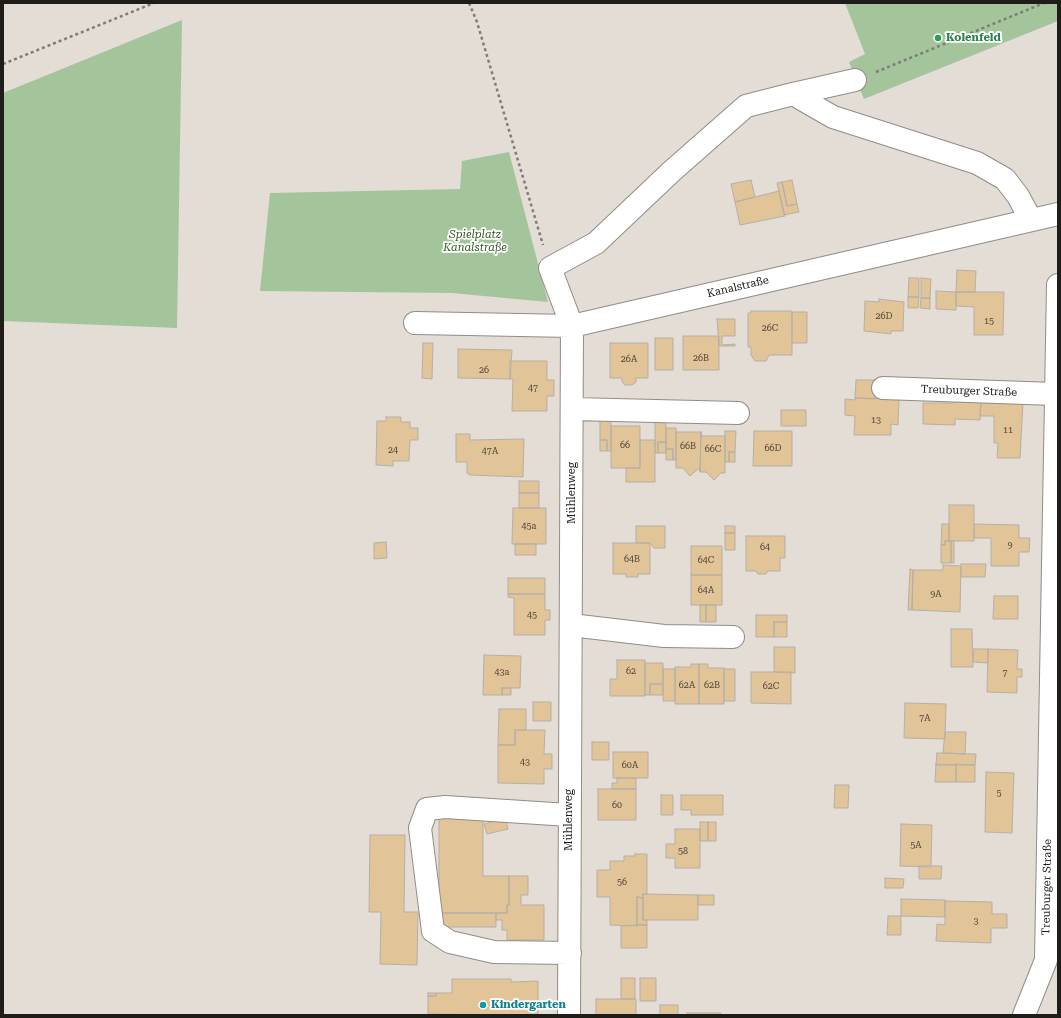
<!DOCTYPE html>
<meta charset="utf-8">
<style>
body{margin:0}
#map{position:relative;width:1061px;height:1018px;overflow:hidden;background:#e3ddd5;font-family:"Roboto Serif",serif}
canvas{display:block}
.frame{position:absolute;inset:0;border:4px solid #1f1d1a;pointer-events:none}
</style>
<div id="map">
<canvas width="1061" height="1018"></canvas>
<div class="frame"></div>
</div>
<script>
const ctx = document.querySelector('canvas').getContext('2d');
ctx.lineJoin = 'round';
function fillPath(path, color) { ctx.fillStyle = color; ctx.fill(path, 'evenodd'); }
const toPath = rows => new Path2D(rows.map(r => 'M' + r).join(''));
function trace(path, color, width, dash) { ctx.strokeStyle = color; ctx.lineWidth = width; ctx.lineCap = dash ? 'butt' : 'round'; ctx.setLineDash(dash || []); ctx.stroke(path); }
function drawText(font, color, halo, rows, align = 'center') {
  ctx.font = font + ' "Roboto Serif",serif'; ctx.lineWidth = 3.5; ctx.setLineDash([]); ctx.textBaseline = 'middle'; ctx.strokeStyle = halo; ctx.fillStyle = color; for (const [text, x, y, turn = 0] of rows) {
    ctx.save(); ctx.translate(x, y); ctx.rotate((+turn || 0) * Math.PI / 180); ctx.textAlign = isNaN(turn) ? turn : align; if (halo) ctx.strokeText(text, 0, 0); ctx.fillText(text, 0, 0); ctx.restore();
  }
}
const green = toPath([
 [845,3,1058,3,1058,21,864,99,849,62,865,54],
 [182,20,177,328,3,321,3,93],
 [509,152,548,302,452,293,260,291,270,193,460,189,462,161]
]);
const building = toPath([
 [751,180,755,197,735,202,731,184,751,180],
 [792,180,797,204,787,206,782,182,792,180],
 [782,182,787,206,797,204,799,212,784,215,777,183,782,182],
 [779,191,785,216,740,225,735,202,779,191],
 [957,270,976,271,975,292,956,292,957,270],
 [909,278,919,278,919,297,908,297,909,278],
 [921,278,931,279,930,298,921,298,921,278],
 [936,291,956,292,956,310,936,309,936,291],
 [956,292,1004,292,1003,335,974,335,974,307,956,306,956,292],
 [908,297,919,297,918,308,908,308,908,297],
 [921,298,930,298,930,309,920,308,921,298],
 [879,299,904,302,903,331,891,331,891,334,864,331,865,301,879,302,879,299],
 [751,311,792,311,792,355,769,355,766,361,755,361,751,355,751,347,748,347,748,313,751,313,751,311],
 [792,312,807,312,807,343,792,343,792,312],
 [717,319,735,319,735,336,722,336,722,345,735,344,735,346,719,346,717,319],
 [683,336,719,336,719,370,683,370,683,336],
 [655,338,673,338,673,370,655,370,655,338],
 [423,343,433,343,432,379,422,378,423,343],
 [610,343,648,343,648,378,636,378,636,382,632,385,625,385,622,382,622,378,610,378,610,343],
 [458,349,512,350,510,379,458,378,458,349],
 [510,361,547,361,547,380,554,380,554,396,547,396,547,411,512,411,513,379,510,379,510,361],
 [856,380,875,380,875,399,855,398,856,380],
 [855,398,899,399,898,425,891,424,891,435,854,435,855,416,845,415,845,399,855,400,855,398],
 [955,400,981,401,980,420,955,419,955,425,923,424,923,403,955,403,955,400],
 [981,401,1023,402,1020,458,997,458,998,443,994,443,994,416,980,416,981,401],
 [781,410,806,410,806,426,781,426,781,410],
 [386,417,401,417,401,422,410,422,410,428,418,428,418,440,410,440,409,461,393,461,393,466,376,465,377,421,386,421,386,417],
 [600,419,611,419,611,451,607,451,607,440,600,440,600,419],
 [655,421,666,421,666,442,658,442,658,453,655,453,655,421],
 [611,426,640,426,640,468,611,468,611,426],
 [666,428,676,428,676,460,673,460,673,449,666,449,666,428],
 [725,431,736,431,735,452,729,452,729,462,725,462,725,431],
 [754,431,792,431,792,466,753,466,754,431],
 [676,432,701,432,700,472,700,469,698,469,690,476,683,468,676,468,676,432],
 [701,432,701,436,725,436,725,473,721,473,714,480,706,472,700,472,701,432],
 [456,434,470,434,470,440,524,439,523,477,470,475,467,473,467,462,456,462,456,434],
 [600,440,607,440,607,451,600,451,600,440],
 [640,440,655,440,655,482,626,482,626,468,640,468,640,440],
 [658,442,666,442,666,453,658,453,658,442],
 [666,449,673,449,673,460,666,460,666,449],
 [729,452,735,452,735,462,729,462,729,452],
 [519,481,539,481,539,493,519,493,519,481],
 [519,493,539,493,539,508,519,508,519,493],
 [949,505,974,505,974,541,949,541,949,505],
 [513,508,546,508,546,544,512,544,513,508],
 [942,524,949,524,949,541,945,541,945,545,941,545,942,524],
 [974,524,1019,525,1019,538,1030,538,1029,552,1019,552,1019,566,991,566,991,538,974,538,974,524],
 [636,526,665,526,665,548,654,548,650,543,636,543,636,526],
 [725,526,735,526,735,533,725,533,725,526],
 [725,533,735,533,735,550,725,550,725,533],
 [746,536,785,536,785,558,780,558,780,571,768,571,766,574,758,574,756,571,746,571,746,536],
 [945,541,951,541,951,563,941,563,941,545,945,545,945,541],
 [951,541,954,541,954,563,951,563,951,541],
 [386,542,387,558,374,559,374,543,386,542],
 [613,543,650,543,650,574,638,574,638,577,626,577,626,574,613,574,613,543],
 [515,544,536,544,536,555,515,555,515,544],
 [691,546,722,546,722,575,691,575,691,546],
 [961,564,986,564,985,577,961,577,961,564],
 [943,565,961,566,960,612,912,610,913,570,943,570,943,565],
 [910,569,913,570,912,610,908,610,910,569],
 [691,575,722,575,722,605,691,605,691,575],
 [508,578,545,578,545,594,508,594,508,578],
 [508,594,545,594,545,610,550,610,550,620,545,620,545,635,514,635,514,598,508,597,508,594],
 [994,596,1018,596,1018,619,993,619,994,596],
 [700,605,706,605,706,622,700,622,700,605],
 [706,605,716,605,716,622,706,622,706,605],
 [756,615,787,615,787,622,774,622,774,637,756,637,756,615],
 [774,622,787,622,787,637,774,637,774,622],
 [951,629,972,629,973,667,951,667,951,629],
 [774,647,795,647,795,673,774,672,774,647],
 [974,649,988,649,988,663,973,662,974,649],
 [988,649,1018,650,1017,669,1022,669,1022,677,1017,677,1017,693,987,692,988,649],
 [484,655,521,656,520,688,502,688,502,695,483,695,484,655],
 [617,660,645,660,645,696,610,696,610,679,617,679,617,660],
 [645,663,663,663,663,684,650,684,650,695,645,695,645,663],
 [691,664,699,664,699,704,675,704,675,667,691,667,691,664],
 [699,664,708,664,708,668,724,668,724,704,699,704,699,664],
 [663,669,675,669,675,701,663,701,663,669],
 [724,669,735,669,735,701,724,701,724,669],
 [751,672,791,672,791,704,751,703,751,672],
 [650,684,663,684,663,695,650,695,650,684],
 [502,688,511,688,511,695,502,695,502,688],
 [533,702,551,702,551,721,533,721,533,702],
 [905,703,946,704,945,739,904,738,905,703],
 [499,709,526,709,526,730,515,730,515,745,498,745,499,709],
 [515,730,545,730,544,754,552,754,552,769,544,769,544,784,498,783,498,745,515,745,515,730],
 [945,732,966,732,965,754,943,753,945,732],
 [592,742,609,742,609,760,592,760,592,742],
 [613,752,648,752,648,778,613,778,613,752],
 [937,753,976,754,975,765,936,765,937,753],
 [936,764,956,765,956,782,935,782,936,764],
 [956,764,975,765,975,782,956,782,956,764],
 [986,772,1014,773,1012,833,985,832,986,772],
 [617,778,636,778,636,789,612,789,612,783,617,783,617,778],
 [835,785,849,785,848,808,834,808,835,785],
 [598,789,636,789,636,820,598,820,598,789],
 [661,795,673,795,673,815,661,815,661,795],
 [681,795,723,795,723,815,691,815,691,810,681,810,681,795],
 [439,814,483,814,483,876,509,876,509,905,507,905,507,913,439,913,439,814],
 [505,818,508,829,487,834,484,824,505,818],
 [700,822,708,822,708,841,700,841,700,822],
 [708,822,716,822,716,841,708,841,708,822],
 [901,824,932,825,931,867,900,866,901,824],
 [675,829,700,829,700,868,675,868,675,858,666,858,666,844,675,844,675,829],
 [370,835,405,835,404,912,418,912,417,965,380,964,381,912,369,912,370,835],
 [635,854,647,854,647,894,643,894,643,898,637,897,637,926,610,925,610,897,597,897,597,870,610,870,610,861,624,861,624,856,635,856,635,854],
 [919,866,942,866,941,879,919,879,919,866],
 [509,876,528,876,528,895,521,895,521,905,544,905,544,940,507,940,507,930,502,930,502,920,496,920,496,913,507,913,507,905,509,905,509,876],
 [885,878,904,879,903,888,885,888,885,878],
 [643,894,698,895,698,920,643,920,643,894],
 [698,895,714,895,714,905,698,905,698,895],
 [637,897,643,898,643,920,647,920,647,925,637,925,637,897],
 [901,899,945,900,945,917,901,916,901,899],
 [945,901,992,902,992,914,1007,914,1007,928,991,928,991,943,936,941,937,924,945,925,945,901],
 [439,913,496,913,496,927,439,927,439,913],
 [888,916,901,916,901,935,887,935,888,916],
 [637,925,647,925,647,948,621,948,621,926,637,925],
 [621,978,635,978,635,999,621,999,621,978],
 [640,978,656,978,656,1001,640,1001,640,978],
 [452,979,511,979,511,982,538,981,538,1015,428,1014,428,996,436,996,436,993,452,993,452,979],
 [428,993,436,993,436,996,428,996,428,993],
 [596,999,636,999,636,1015,596,1015,596,999],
 [660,1005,678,1005,678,1015,660,1015,660,1005],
 [687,1013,721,1013,721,1015,687,1015,687,1013]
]);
const path = toPath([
 [469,3,477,22,543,245],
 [3,64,154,3],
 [876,72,1044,3]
]);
const minor = toPath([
 [855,80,793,94,833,117,977,163,1005,179,1018,196,1031,220],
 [415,323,572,326,1058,214],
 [883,388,1055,394],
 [573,409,738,413],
 [571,625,664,636,733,637],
 [569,815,445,807,427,809,420,828,433,931,450,942,494,952,570,953],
 [569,1015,572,326,550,268,596,243,672,171,746,106,793,94],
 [1024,1015,1046,960,1058,285]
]);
const markers = [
 [938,38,4,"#2e9e5b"],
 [483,1005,4,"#0f9aa8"]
];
const numberNames = [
 ["26D",884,316],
 ["15",989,321],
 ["26C",770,328],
 ["26B",701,358],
 ["26A",629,359],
 ["26",484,370],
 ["47",533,388],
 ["13",876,420],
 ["11",1008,430],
 ["66",625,445],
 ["66B",688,446],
 ["66D",773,448],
 ["66C",713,449],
 ["24",393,450],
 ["47A",490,451],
 ["45a",529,526],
 ["9",1010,545],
 ["64",765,547],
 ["64B",632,559],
 ["64C",706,560],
 ["64A",706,590],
 ["9A",936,594],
 ["45",532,615],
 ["62",631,671],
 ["43a",502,672],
 ["7",1005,673],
 ["62A",687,685],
 ["62B",712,685],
 ["62C",771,686],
 ["7A",925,718],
 ["43",525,762],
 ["60A",630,765],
 ["5",999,793],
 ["60",617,805],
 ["5A",916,845],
 ["58",683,851],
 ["56",622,882],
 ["3",976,921]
];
const leisureNames = [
 ["Kolenfeld",946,38]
];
const parkNames = [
 ["Spielplatz",475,235],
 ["Kanalstraße",475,248]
];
const streetNames = [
 ["Kanalstraße",738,287,-13],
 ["Treuburger Straße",969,391,2],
 ["Mühlenweg",572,493,-90],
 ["Mühlenweg",569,820,-90],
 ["Treuburger Straße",1047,887,-89]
];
const cultureNames = [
 ["Kindergarten",491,1005]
];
fillPath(green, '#a4c49b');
fillPath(building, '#e1c497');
trace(building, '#b5afa7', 1);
trace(minor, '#918c85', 24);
trace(path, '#807c77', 2.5, [3, 3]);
trace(minor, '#fff', 22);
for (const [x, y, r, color] of markers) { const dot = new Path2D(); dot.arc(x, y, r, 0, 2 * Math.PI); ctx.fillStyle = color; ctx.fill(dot); trace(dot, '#fff', 1.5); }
drawText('9px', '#504739', null, numberNames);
drawText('bold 11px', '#27864d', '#fff', leisureNames, 'left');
drawText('italic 11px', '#2e5820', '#fff', parkNames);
drawText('11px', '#1f1d1a', '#fff', streetNames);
drawText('bold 11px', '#0d838f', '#fff', cultureNames, 'left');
</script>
